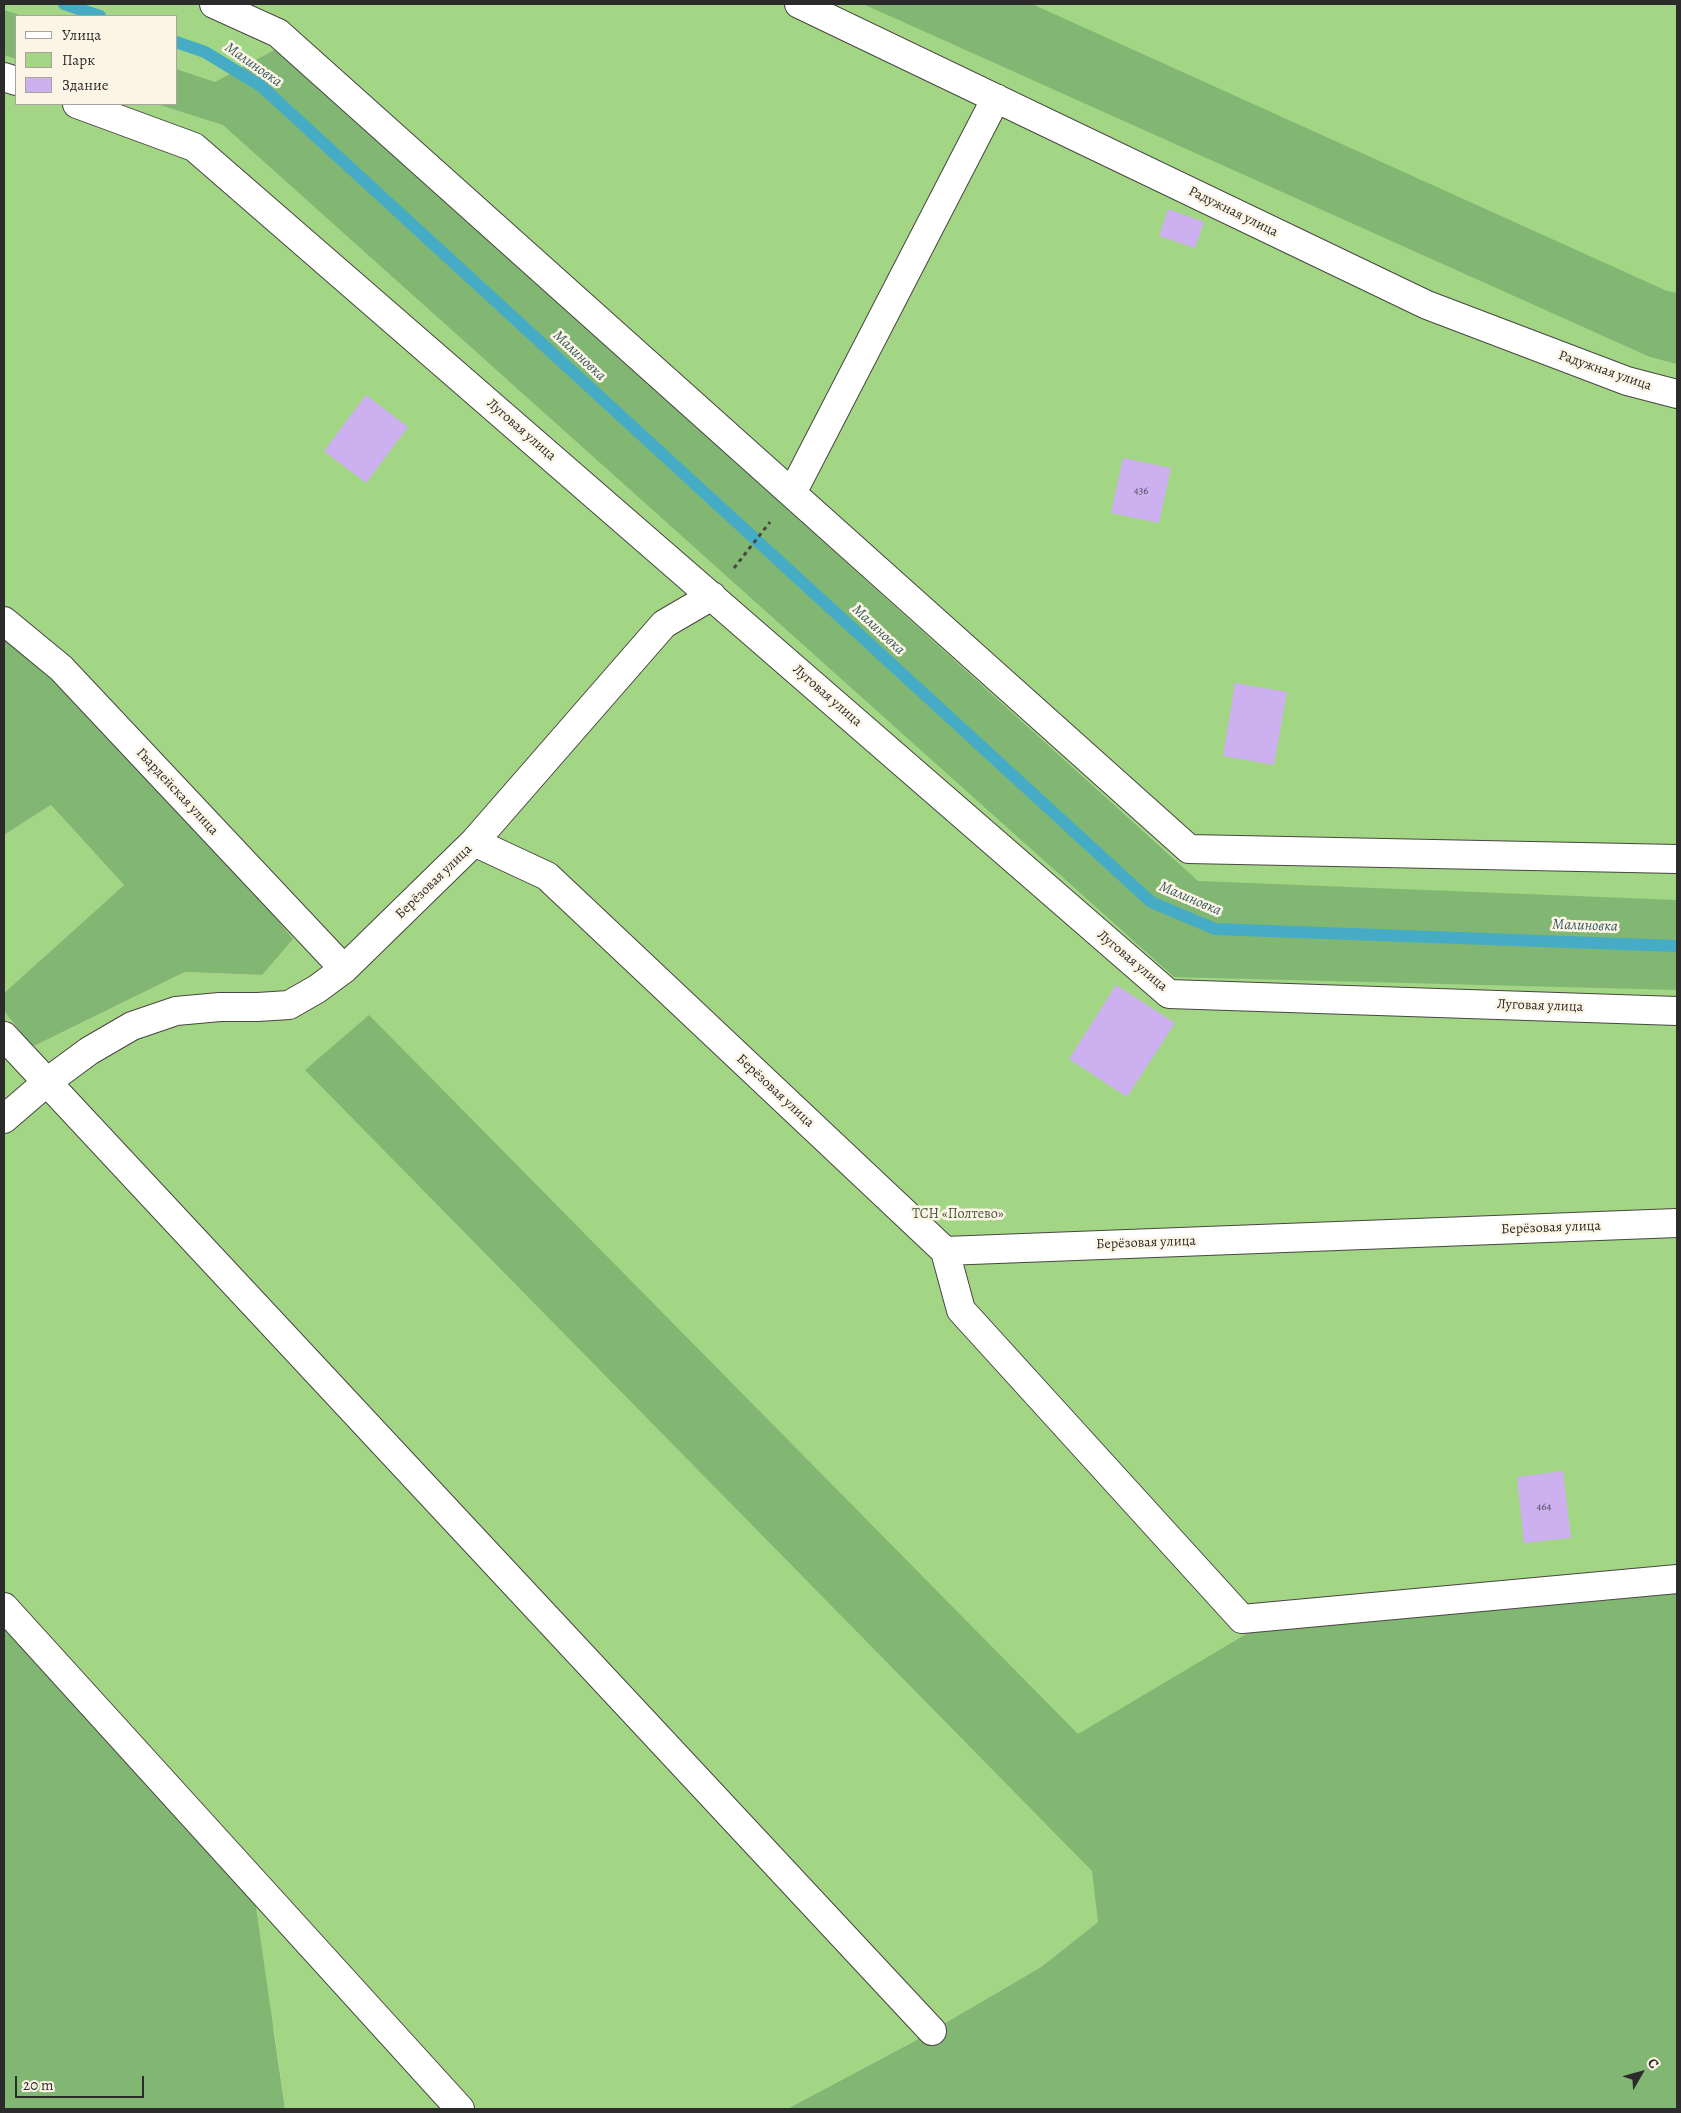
<!DOCTYPE html>
<meta charset="utf-8">
<style>
body{margin:0}
#map{position:relative;width:1681px;height:2113px;overflow:hidden;background:#eddebc;font-family:Alegreya,serif}
canvas{display:block}
.frame{position:absolute;inset:0;border:5px solid #2b2b2b;pointer-events:none}
.legend{position:absolute;left:15px;top:15px;width:162px;height:90px;box-sizing:border-box;background:#fcf5e5;border:1px solid #a8a49b;margin:0;padding:6px 9px;list-style:none;font-size:15px;color:#2b2b2b}
.legend li{display:flex;align-items:center;gap:10px;height:25px}
.legend b{width:25px;border:1px solid #a8a49b}
.north{position:absolute;left:1616px;top:2048px;width:50px;height:50px;-webkit-text-stroke:4px #fcf5e5;paint-order:stroke;rotate:52deg;font-size:14px;font-weight:700;line-height:20px;text-align:center;color:#2b2b2b}
.north::after{content:'';display:block;margin:auto;width:18px;height:22px;background:#2b2b2b;clip-path:polygon(50% 0,100% 100%,50% 72%,0 100%)}
.scale{position:absolute;left:15px;top:2076px;width:129px;height:22px;box-sizing:border-box;border:2px solid #2b2b2b;border-top:0;padding-left:6px;font-size:15px;line-height:18px;white-space:nowrap;color:#2b2b2b;-webkit-text-stroke:4px #fcf5e5;paint-order:stroke}
</style>
<div id="map">
<canvas width="1681" height="2113"></canvas>
<div class="frame"></div>
<ul class="legend">
<li><b style="height:6px;background:#fff"></b>Улица</li>
<li><b style="height:14px;background:#a2d685"></b>Парк</li>
<li><b style="height:14px;background:#ccb0f0"></b>Здание</li>
</ul>
<div class="north">С</div>
<div class="scale">20 m</div>
</div>
<script>
const ctx = document.querySelector('canvas').getContext('2d');
ctx.lineJoin = 'round';
function fillPath(path, color) { ctx.fillStyle = color; ctx.fill(path, 'evenodd'); }
const toPath = rows => new Path2D(rows.map(r => 'M' + r).join(''));
function trace(path, color, width, dash) { ctx.strokeStyle = color; ctx.lineWidth = width; ctx.lineCap = dash ? 'butt' : 'round'; ctx.setLineDash(dash || []); ctx.stroke(path); }
function drawText(font, color, halo, rows, align = 'center') {
  ctx.font = font + ' Alegreya,serif'; ctx.lineWidth = 5; ctx.setLineDash([]); ctx.textBaseline = 'middle'; ctx.strokeStyle = halo; ctx.fillStyle = color; for (const [text, x, y, turn = 0] of rows) {
    ctx.save(); ctx.translate(x, y); ctx.rotate((+turn || 0) * Math.PI / 180); ctx.textAlign = isNaN(turn) ? turn : align; if (halo) ctx.strokeText(text, 0, 0); ctx.fillText(text, 0, 0); ctx.restore();
  }
}
const green = toPath([
 [4,4,1677,4,1677,1864,1098,1922,1041,1967,911,2043,787,2109,285,2109,274,2030,4,1607,4,1011,32,1047,185,972,262,975,4,621],
 [16,16,176,16,176,104,16,104],
 [51,805,124,885,4,993,4,835]
]);
const forest = toPath([
 [863,4,1032,4,1667,291,1677,293,1677,364,1650,357],
 [4,10,23,16,16,16,16,59,4,55],
 [278,48,1198,881,1677,900,1677,990,1174,977,223,125,157,104,176,104,176,69,215,82],
 [4,621,185,807,293,939,262,975,185,972,32,1047,4,1011,4,993,124,885,51,805,4,835],
 [369,1015,1078,1734,1248,1633,1677,1594,1677,2109,787,2109,911,2043,1041,1967,1098,1922,1092,1871,305,1070],
 [4,1607,252,1880,285,2109,4,2109]
]);
const stream = toPath([
 [64,4,100,16],
 [176,42,205,52,261,86,1151,902,1215,929,1677,946]
]);
const building = toPath([
 [1168,209,1204,222,1195,248,1159,236],
 [366,395,408,427,366,483,324,451],
 [1123,458,1171,468,1159,523,1111,513],
 [1235,683,1287,692,1274,765,1223,756],
 [1116,985,1175,1023,1127,1097,1069,1059],
 [1563,1471,1571,1538,1524,1543,1517,1477]
]);
const path = toPath([
 [734,568,770,522]
]);
const minor = toPath([
 [214,4,278,33,1189,849,1677,859],
 [799,4,1427,305,1627,381,1677,394],
 [4,77,16,81],
 [77,104,194,147,1169,994,1677,1011],
 [792,493,996,98],
 [4,621,61,668,344,969],
 [474,842,664,624,712,596],
 [4,1036,932,2031],
 [4,1119,47,1082,89,1051,132,1026,176,1011,220,1007,258,1007,289,1005,317,989,344,969,474,842,547,876,945,1251,1677,1223],
 [945,1251,961,1310,1242,1619,1677,1579],
 [4,1607,460,2109]
]);
const numberNames = [
 ["436",1141,491],
 ["464",1544,1507]
];
const streetNames = [
 ["Радужная улица",1233,212,26],
 ["Радужная улица",1605,371,19],
 ["Луговая улица",521,430,41],
 ["Луговая улица",827,696,41],
 ["Гвардейская улица",177,792,47],
 ["Берёзовая улица",434,882,-44],
 ["Луговая улица",1132,961,40],
 ["Луговая улица",1540,1006,2],
 ["Берёзовая улица",775,1091,43],
 ["Берёзовая улица",1551,1228,-2],
 ["Берёзовая улица",1146,1243,-2]
];
const parkNames = [
 ["ТСН «Полтево»",958,1215]
];
const waterNames = [
 ["Малиновка",253,65,35],
 ["Малиновка",579,356,43],
 ["Малиновка",878,630,43],
 ["Малиновка",1190,899,23],
 ["Малиновка",1585,926,2]
];
fillPath(green, '#a2d685');
fillPath(forest, '#81b772');
trace(stream, '#46acc6', 12);
fillPath(building, '#ccb0f0');
trace(minor, '#484641', 30);
trace(path, '#484641', 3, [4, 4]);
trace(minor, '#fff', 28);
drawText('11px', '#534c5c', null, numberNames);
drawText('14px', '#2b2b2b', '#fcf5e5', streetNames);
drawText('14px', '#495642', '#fcf5e5', parkNames);
drawText('italic 15px', '#345861', '#fcf5e5', waterNames);
</script>
